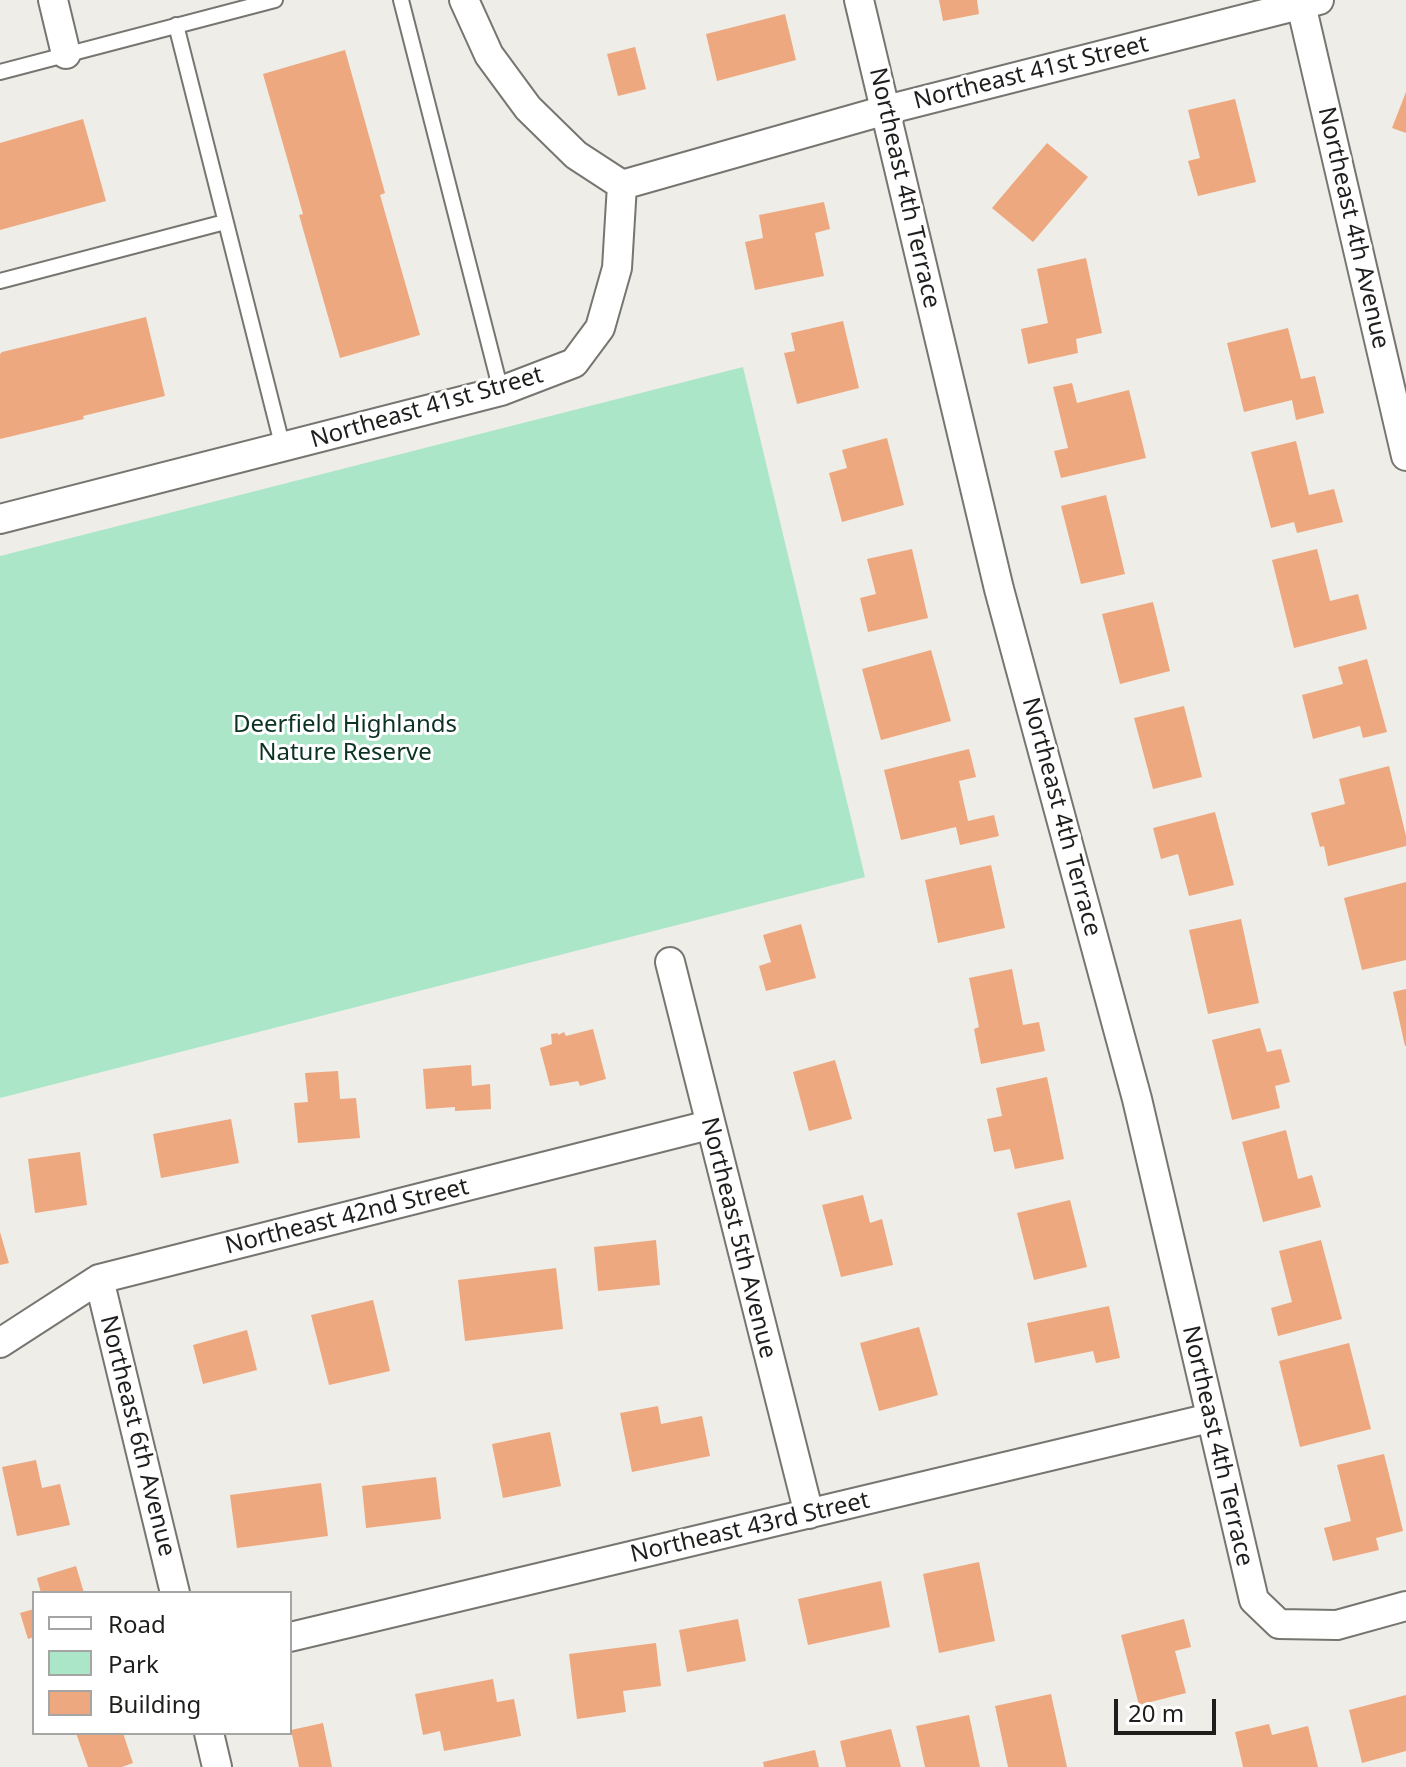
<!DOCTYPE html>
<style>
body{margin:0}
#map{position:relative;width:1406px;height:1767px;overflow:hidden;background:#efede7;font-family:"Noto Sans",sans-serif}
canvas{display:block}
.legend{position:absolute;left:32px;top:1591px;width:260px;height:144px;box-sizing:border-box;background:#fff;border:2px solid #a5a5a4;margin:0;padding:10px 14px;list-style:none;font-size:24px;color:#1f1e1c}
.legend li{display:flex;align-items:center;gap:16px;height:40px}
.legend b{width:40px;border:2px solid #a5a5a4}
.scale{position:absolute;left:1114px;top:1699px;width:102px;height:36px;box-sizing:border-box;border:4px solid #1f1e1c;border-top:0;padding-left:10px;font-size:24px;line-height:28px;white-space:nowrap;color:#1f1e1c;-webkit-text-stroke:6px #fff;paint-order:stroke}
</style>
<div id="map">
<canvas width="1406" height="1767"></canvas>
<ul class="legend">
<li><b style="height:10px;background:#fff"></b>Road</li>
<li><b style="height:22px;background:#ace6c9"></b>Park</li>
<li><b style="height:22px;background:#eda87f"></b>Building</li>
</ul>
<div class="scale">20 m</div>
</div>
<script>
const ctx = document.querySelector('canvas').getContext('2d');
ctx.lineJoin = 'round';
function fillPath(path, color) { ctx.fillStyle = color; ctx.fill(path, 'evenodd'); }
const toPath = rows => new Path2D(rows.map(r => 'M' + r).join(''));
function trace(path, color, width, dash) { ctx.strokeStyle = color; ctx.lineWidth = width; ctx.lineCap = dash ? 'butt' : 'round'; ctx.setLineDash(dash || []); ctx.stroke(path); }
function drawText(font, color, halo, rows, align = 'center') {
  ctx.font = font + ' "Noto Sans",sans-serif'; ctx.lineWidth = 6; ctx.setLineDash([]); ctx.textBaseline = 'middle'; ctx.strokeStyle = halo; ctx.fillStyle = color; for (const [text, x, y, turn = 0] of rows) {
    ctx.save(); ctx.translate(x, y); ctx.rotate((+turn || 0) * Math.PI / 180); ctx.textAlign = isNaN(turn) ? turn : align; if (halo) ctx.strokeText(text, 0, 0); ctx.fillText(text, 0, 0); ctx.restore();
  }
}
const green = toPath([
 [743,367,865,877,0,1098,0,556]
]);
const building = toPath([
 [939,0,977,0,979,14,943,21],
 [785,14,796,60,717,81,706,34],
 [635,47,646,89,618,96,607,54],
 [345,50,385,193,380,195,420,335,340,358,299,215,303,214,263,74],
 [1406,92,1406,133,1392,128],
 [1235,99,1256,182,1198,196,1188,161,1200,158,1188,110],
 [83,119,106,201,0,230,0,143],
 [1047,143,1088,177,1033,242,992,208],
 [824,202,830,229,815,233,824,276,755,290,745,242,763,238,759,215],
 [1086,258,1102,333,1076,339,1078,353,1028,364,1021,329,1048,323,1037,269],
 [146,317,165,396,83,416,84,419,0,439,0,354,2,352],
 [843,321,859,388,797,404,784,353,795,351,791,333],
 [1288,328,1301,379,1315,376,1324,413,1296,420,1292,400,1244,412,1227,343],
 [1072,383,1077,403,1129,390,1146,458,1061,478,1054,451,1068,448,1053,387],
 [887,438,904,505,842,522,829,473,847,468,842,450],
 [1296,441,1309,495,1334,489,1343,522,1297,533,1294,522,1271,528,1251,452],
 [1106,495,1125,574,1081,584,1061,506],
 [912,549,928,618,868,632,860,598,876,594,867,559],
 [1317,549,1330,601,1358,594,1367,629,1294,648,1272,560],
 [1153,602,1170,671,1120,684,1102,614],
 [931,650,951,721,881,740,862,669],
 [1367,659,1387,732,1363,738,1360,726,1313,739,1302,695,1343,684,1338,667],
 [1184,706,1202,777,1153,789,1134,718],
 [969,749,976,777,959,781,968,821,994,815,999,836,960,845,956,827,901,840,884,770],
 [1389,766,1406,836,1406,846,1328,866,1324,846,1320,847,1311,813,1345,804,1339,779],
 [1215,812,1234,885,1189,896,1178,854,1161,859,1153,828],
 [991,865,1005,928,938,943,925,880],
 [1406,882,1406,960,1362,970,1344,898],
 [1241,919,1259,1003,1208,1014,1189,930],
 [801,924,816,978,766,991,759,966,771,962,763,935],
 [1012,969,1023,1025,1039,1022,1045,1051,981,1064,974,1029,979,1027,969,978],
 [1406,989,1406,1046,1405,1046,1393,992],
 [1260,1028,1267,1052,1281,1049,1290,1082,1275,1086,1280,1108,1232,1120,1212,1040],
 [593,1029,606,1079,580,1086,578,1081,550,1086,540,1048,552,1044,551,1034,558,1033,558,1035,564,1032,566,1036],
 [835,1060,852,1119,809,1131,793,1072],
 [471,1065,472,1086,490,1084,491,1109,455,1111,455,1107,426,1109,423,1069],
 [338,1071,340,1099,356,1098,360,1138,298,1143,294,1103,308,1102,305,1073],
 [1047,1077,1064,1159,1015,1169,1010,1149,994,1152,987,1119,1002,1116,996,1088],
 [231,1119,239,1163,161,1178,153,1134],
 [1286,1130,1298,1179,1312,1175,1321,1207,1263,1222,1242,1142],
 [80,1152,87,1205,35,1213,28,1159],
 [863,1195,870,1223,882,1219,893,1265,841,1277,822,1205],
 [1070,1200,1087,1267,1034,1280,1017,1213],
 [0,1232,9,1263,0,1265],
 [656,1240,660,1285,598,1291,594,1247],
 [1321,1240,1342,1319,1278,1336,1271,1308,1292,1302,1279,1251],
 [556,1268,563,1329,465,1341,458,1280],
 [373,1300,390,1371,329,1385,311,1315],
 [1109,1306,1120,1358,1096,1363,1093,1351,1035,1363,1027,1323],
 [919,1327,938,1395,879,1411,860,1343],
 [247,1330,257,1370,203,1384,193,1345],
 [1349,1343,1371,1429,1300,1447,1279,1361],
 [658,1406,661,1424,702,1416,710,1456,632,1472,620,1413],
 [550,1432,561,1486,503,1498,492,1444],
 [1384,1454,1403,1531,1376,1538,1379,1550,1333,1561,1324,1528,1351,1521,1337,1465],
 [36,1460,42,1488,60,1484,70,1525,17,1536,2,1467],
 [436,1477,441,1519,366,1528,362,1486],
 [321,1483,328,1536,237,1548,230,1495],
 [979,1562,995,1641,939,1653,923,1574],
 [76,1566,84,1593,41,1593,37,1578],
 [881,1581,890,1627,808,1645,798,1599],
 [34,1609,34,1637,28,1639,20,1613],
 [738,1619,746,1661,687,1672,679,1630],
 [1184,1619,1191,1647,1175,1651,1186,1693,1139,1705,1121,1635],
 [656,1643,661,1686,623,1691,626,1712,577,1719,569,1654],
 [493,1679,497,1702,514,1699,521,1736,444,1751,440,1731,423,1735,415,1694],
 [1051,1694,1067,1767,1008,1767,995,1706],
 [1406,1695,1406,1751,1362,1763,1349,1710],
 [969,1715,980,1767,925,1767,916,1726],
 [323,1723,332,1767,299,1767,291,1730],
 [1269,1724,1272,1735,1308,1726,1318,1767,1243,1767,1235,1732],
 [891,1729,901,1767,846,1767,840,1741],
 [76,1733,123,1733,133,1763,122,1767,88,1767],
 [815,1750,819,1767,764,1767,763,1762]
]);
const lane = toPath([
 [401,0,501,391],
 [176,25,283,448],
 [0,72,275,0],
 [0,281,225,222]
]);
const street = toPath([
 [53,0,66,54],
 [464,0,489,55,528,108,576,155,622,185],
 [859,0,999,589,1137,1099,1254,1600,1279,1624,1337,1625,1406,1606],
 [1300,0,1406,456],
 [0,519,501,391,574,363,600,328,617,268,622,185,886,110,1319,0],
 [670,962,809,1514],
 [99,1279,175,1593],
 [0,1343,99,1279,709,1125],
 [290,1637,1210,1418],
 [209,1733,217,1767]
]);
const streetNames = [
 ["Northeast 41st Street",1031,73,-14],
 ["Northeast 4th Terrace",904,188,77],
 ["Northeast 4th Avenue",1353,228,77],
 ["Northeast 41st Street",427,408,-16],
 ["Northeast 4th Terrace",1061,817,75],
 ["Northeast 42nd Street",347,1217,-14],
 ["Northeast 5th Avenue",738,1238,76],
 ["Northeast 6th Avenue",137,1436,76],
 ["Northeast 4th Terrace",1217,1446,77],
 ["Northeast 43rd Street",750,1528,-13]
];
const parkNames = [
 ["Deerfield Highlands",345,725],
 ["Nature Reserve",345,753]
];
fillPath(green, '#ace6c9');
fillPath(building, '#eda87f');
trace(lane, '#777570', 18);
trace(street, '#777570', 32);
trace(lane, '#fff', 14);
trace(street, '#fff', 28);
drawText('24px', '#1f1e1c', '#fff', streetNames);
drawText('24px', '#0c3223', '#fff', parkNames);
</script>
